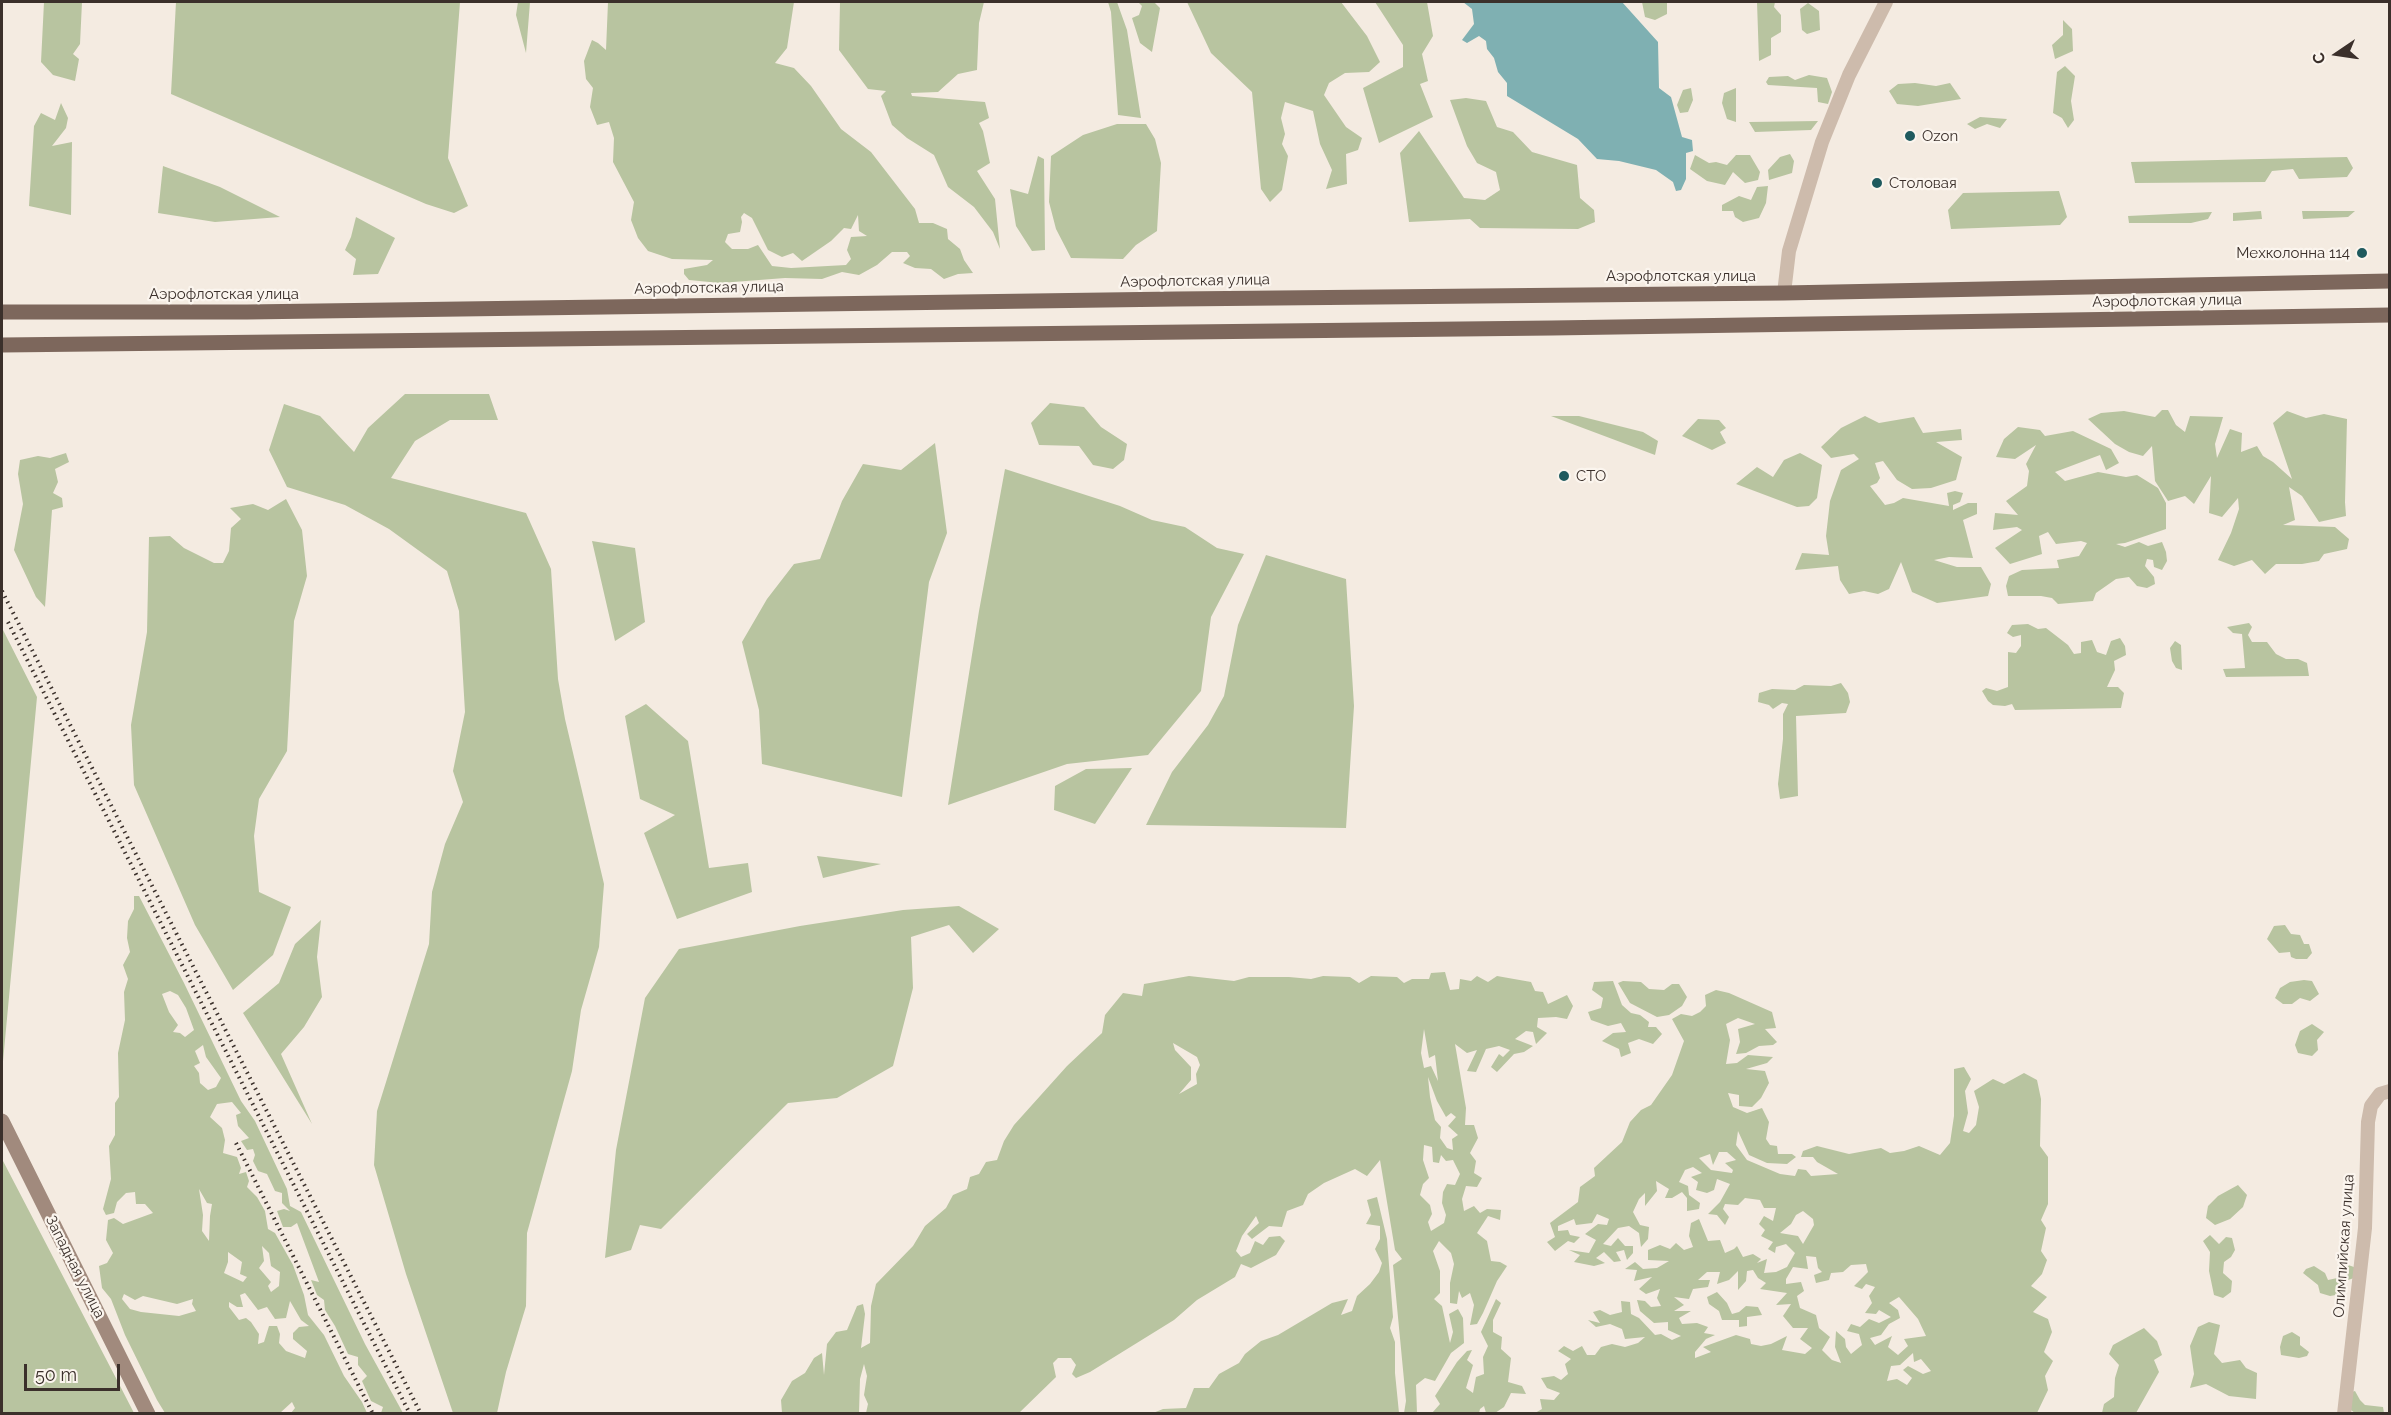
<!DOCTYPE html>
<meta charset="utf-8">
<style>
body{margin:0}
#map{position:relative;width:2391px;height:1415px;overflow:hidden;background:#f4ebe1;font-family:Raleway,sans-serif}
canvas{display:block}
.frame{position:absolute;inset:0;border:3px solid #3b302b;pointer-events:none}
.north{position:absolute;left:2307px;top:24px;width:60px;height:60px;-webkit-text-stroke:4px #fbf5ee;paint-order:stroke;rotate:257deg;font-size:16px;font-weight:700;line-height:24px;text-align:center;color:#3b302b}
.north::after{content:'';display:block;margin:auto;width:21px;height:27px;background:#3b302b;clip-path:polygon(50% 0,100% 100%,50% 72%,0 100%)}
.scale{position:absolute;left:24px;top:1364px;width:96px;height:27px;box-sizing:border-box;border:3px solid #3b302b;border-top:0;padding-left:8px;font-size:18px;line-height:21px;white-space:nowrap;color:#3b302b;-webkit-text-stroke:4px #fbf5ee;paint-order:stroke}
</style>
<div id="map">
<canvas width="2391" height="1415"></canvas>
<div class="frame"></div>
<div class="north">С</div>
<div class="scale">50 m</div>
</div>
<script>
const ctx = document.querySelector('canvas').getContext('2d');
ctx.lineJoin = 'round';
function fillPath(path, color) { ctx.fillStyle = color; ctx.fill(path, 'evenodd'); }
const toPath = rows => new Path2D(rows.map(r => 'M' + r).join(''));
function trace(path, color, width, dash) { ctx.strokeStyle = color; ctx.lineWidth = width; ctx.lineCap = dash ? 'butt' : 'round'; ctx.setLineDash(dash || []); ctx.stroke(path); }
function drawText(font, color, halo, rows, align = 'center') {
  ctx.font = font + ' Raleway,sans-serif'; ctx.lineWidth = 4.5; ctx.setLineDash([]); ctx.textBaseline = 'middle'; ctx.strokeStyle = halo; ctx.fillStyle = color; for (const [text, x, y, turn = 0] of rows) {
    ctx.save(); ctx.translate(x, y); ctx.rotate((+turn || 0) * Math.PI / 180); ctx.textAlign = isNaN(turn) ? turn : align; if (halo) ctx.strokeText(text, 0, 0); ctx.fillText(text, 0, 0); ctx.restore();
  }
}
const green = toPath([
 [44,2,82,2,80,44,73,54,79,59,75,81,53,75,41,62],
 [176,2,460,2,448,158,468,206,454,213,426,204,171,94],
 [518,2,530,2,526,53,516,15],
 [608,2,794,2,787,48,775,63,794,68,811,86,841,129,871,152,915,209,919,223,933,223,947,229,948,239,960,249,964,260,973,273,958,274,944,279,931,269,915,268,903,263,910,256,907,252,892,252,877,265,859,275,842,272,822,279,785,278,720,283,689,280,684,274,684,269,707,265,713,260,672,259,648,251,638,238,631,220,634,202,613,162,614,138,609,122,597,125,590,107,593,88,586,79,584,61,592,40,598,43,606,50],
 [744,213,752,218,768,250,782,257,793,253,802,261,831,241,844,228,851,229,858,215,859,231,867,236,851,237,847,250,851,259,846,265,791,268,772,266,758,245,748,249,732,249,725,242,728,234,740,232,742,222,741,217],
 [840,2,984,2,979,23,977,70,958,74,938,92,911,93,912,96,985,102,989,118,979,123,983,131,990,163,977,171,995,199,1000,249,993,232,974,207,948,187,934,155,907,138,892,125,881,96,886,91,868,89,839,50],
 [1108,2,1117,2,1127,30,1141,118,1118,115,1111,12],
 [1138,2,1154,2,1160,8,1152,52,1140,43,1132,18,1139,15,1142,6],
 [1187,2,1341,2,1367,36,1380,62,1369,72,1345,73,1329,83,1324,95,1346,127,1362,138,1358,150,1346,154,1347,184,1326,189,1332,170,1320,144,1313,111,1285,102,1281,118,1285,134,1282,144,1288,156,1282,190,1270,202,1261,189,1252,92,1211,53],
 [1375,2,1427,2,1433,36,1422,54,1428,81,1420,84,1433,117,1379,143,1363,88,1403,67,1403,45],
 [1642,2,1667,2,1667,14,1655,20,1645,17],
 [1757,2,1775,2,1774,7,1781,15,1781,32,1771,38,1771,55,1759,61],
 [1808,3,1819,11,1820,30,1807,34,1802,30,1800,9],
 [2063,20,2072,29,2073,51,2055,59,2052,45,2063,35],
 [2065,66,2075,76,2071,101,2074,120,2068,128,2062,118,2053,113,2057,72],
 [1809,75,1827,78,1832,92,1828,104,1818,102,1817,88,1768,85,1766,82,1769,77,1788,76,1795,80],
 [1915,83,1936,86,1950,83,1961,99,1918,106,1897,104,1889,91,1898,84],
 [1691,88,1693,100,1688,112,1680,113,1677,105,1683,90],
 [1736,88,1736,122,1727,119,1722,103,1724,93],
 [1466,98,1486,101,1497,127,1513,132,1532,152,1577,165,1580,198,1594,210,1595,222,1578,229,1480,228,1470,219,1409,222,1400,153,1419,131,1464,198,1485,200,1500,190,1496,172,1477,163,1467,146,1450,100],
 [61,103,68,118,66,128,52,146,72,142,71,215,29,206,34,126,41,113,55,120],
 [1980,117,2007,119,2000,128,1987,124,1975,129,1967,124],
 [1818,121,1811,130,1755,132,1749,122],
 [1117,124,1146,124,1155,139,1161,163,1157,231,1136,245,1123,259,1071,258,1056,229,1049,202,1051,156,1083,135],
 [1790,154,1794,161,1792,173,1769,180,1768,170,1780,157],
 [1695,155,1709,163,1716,162,1727,165,1736,155,1750,155,1760,172,1758,180,1745,183,1733,172,1725,185,1707,181,1690,169],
 [1038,156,1044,159,1045,250,1032,251,1016,226,1010,189,1028,194],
 [2347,157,2353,168,2347,177,2299,179,2293,169,2272,171,2265,182,2135,183,2131,162],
 [163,166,220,187,280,217,215,222,158,213],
 [1768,186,1766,203,1759,218,1743,222,1735,217,1733,211,1722,211,1722,205,1739,196,1751,200,1757,187],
 [2059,191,2067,217,2060,225,1951,229,1948,210,1963,193],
 [2261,211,2262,219,2233,221,2233,213],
 [2302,211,2355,211,2348,217,2303,219],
 [2212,212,2208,219,2191,223,2129,223,2128,216],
 [356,217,395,238,378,274,353,275,356,259,345,250,351,237],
 [405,394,489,394,498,420,450,420,415,441,391,478,526,513,551,569,558,679,565,719,604,884,599,947,581,1010,572,1071,527,1233,526,1306,506,1372,497,1413,453,1413,406,1274,374,1165,377,1111,429,944,432,892,445,844,463,802,453,771,465,712,459,611,447,571,389,529,345,505,287,487,269,450,284,404,320,416,354,452,368,428],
 [1050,403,1084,407,1101,427,1127,444,1124,460,1113,469,1093,465,1079,446,1039,445,1031,423],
 [2162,410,2168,410,2176,425,2185,432,2190,416,2223,417,2215,444,2217,458,2230,429,2242,433,2241,452,2257,446,2263,456,2273,462,2292,479,2273,423,2287,411,2306,418,2324,414,2347,419,2345,502,2346,516,2319,522,2302,496,2289,487,2295,520,2283,525,2335,527,2349,539,2347,549,2324,554,2319,561,2302,564,2276,564,2265,574,2252,560,2234,566,2218,560,2231,533,2239,509,2238,498,2222,517,2209,513,2211,476,2194,504,2185,496,2168,501,2155,481,2152,446,2143,456,2129,452,2115,444,2088,419,2101,413,2124,411,2155,417],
 [1551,416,1579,416,1643,432,1658,441,1655,455],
 [1865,416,1879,423,1914,417,1923,433,1961,429,1962,440,1936,442,1962,457,1956,480,1931,488,1912,489,1897,480,1883,461,1875,463,1880,478,1877,483,1870,486,1885,505,1894,503,1903,498,1949,506,1947,493,1955,491,1963,493,1960,502,1953,505,1953,510,1968,503,1977,503,1977,514,1963,520,1973,558,1949,557,1934,560,1957,567,1981,567,1991,584,1988,596,1937,603,1912,592,1901,562,1889,589,1878,594,1864,591,1849,594,1840,580,1838,566,1795,570,1802,553,1829,555,1826,536,1830,501,1841,470,1859,459,1854,454,1831,458,1821,447,1841,428],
 [1698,419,1719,420,1726,428,1720,432,1726,443,1712,450,1682,436],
 [2018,427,2040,430,2045,436,2073,431,2111,449,2119,463,2106,470,2100,455,2055,472,2065,481,2098,472,2126,477,2137,475,2158,488,2166,503,2166,529,2125,543,2116,544,2125,547,2139,542,2148,546,2162,542,2166,552,2167,561,2162,570,2154,567,2153,560,2147,559,2145,566,2154,577,2155,584,2147,588,2137,586,2129,577,2116,579,2096,593,2093,601,2058,604,2052,598,2041,596,2008,596,2006,586,2009,576,2022,570,2059,568,2057,560,2079,556,2087,543,2081,541,2056,544,2048,532,2039,536,2042,554,2010,564,1995,548,2022,530,2017,527,1993,530,1995,513,2018,515,2006,501,2027,486,2029,471,2026,464,2036,445,2015,459,1996,457,2004,439],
 [935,443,947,533,929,582,902,797,762,764,759,710,742,642,767,599,794,564,820,559,842,501,863,464,901,470],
 [66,453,69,462,55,469,58,482,53,493,62,498,63,507,52,510,45,607,36,597,14,550,23,504,18,474,20,460,38,456,50,458],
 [1800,453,1822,465,1817,498,1809,506,1797,507,1736,484,1757,467,1773,477,1784,460],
 [1005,469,1120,506,1152,520,1185,527,1217,548,1244,554,1211,617,1201,691,1148,755,1067,764,948,805,979,611],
 [286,499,302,530,307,576,294,621,287,751,259,799,254,836,259,892,291,907,273,955,233,990,195,925,134,785,131,725,147,632,149,537,170,536,184,548,214,563,223,563,229,551,231,528,241,519,230,508,253,504,268,510],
 [592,541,635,548,645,622,615,641],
 [1266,555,1346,579,1354,706,1346,828,1146,825,1172,772,1208,725,1224,696,1238,625],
 [2249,623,2252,627,2248,635,2252,642,2267,642,2276,654,2286,659,2298,659,2307,663,2309,676,2226,677,2223,669,2245,668,2242,634,2233,633,2227,627],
 [2028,624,2038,629,2046,628,2068,645,2074,654,2081,653,2081,642,2092,640,2097,652,2106,655,2111,641,2120,638,2125,646,2126,655,2114,661,2115,670,2107,687,2118,687,2124,693,2121,708,2015,710,2012,704,2005,706,1993,705,1988,701,1982,691,1986,688,1997,691,2008,687,2008,652,2016,653,2021,646,2021,635,2013,637,2007,633,2012,625],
 [2,628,37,697,2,1072],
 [2175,641,2181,645,2182,670,2176,668,2172,661,2170,648],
 [1841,683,1848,693,1850,702,1846,713,1796,716,1798,796,1780,799,1778,784,1783,739,1783,714,1788,704,1782,703,1773,709,1769,705,1758,702,1759,693,1772,689,1795,690,1804,685,1831,686],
 [646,704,688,741,709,868,748,863,752,892,677,919,644,833,675,815,640,799,625,716],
 [1132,768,1095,824,1054,810,1055,786,1086,769],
 [817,856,881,864,823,878],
 [134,896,139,896,184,983,241,1101,255,1121,287,1189,290,1206,301,1212,365,1344,403,1413,381,1413,383,1407,371,1401,362,1381,367,1376,358,1365,358,1357,348,1354,335,1326,325,1310,324,1300,317,1295,311,1280,319,1282,297,1223,291,1227,283,1227,277,1211,284,1209,290,1211,282,1203,282,1193,275,1191,267,1174,258,1171,253,1161,255,1155,253,1149,247,1150,241,1141,249,1138,238,1126,236,1115,241,1113,232,1102,217,1104,210,1117,222,1128,225,1140,223,1153,237,1157,241,1168,239,1174,246,1172,249,1181,247,1187,257,1197,265,1211,268,1229,275,1233,293,1265,304,1295,308,1315,324,1335,344,1376,362,1402,367,1413,291,1413,295,1408,292,1402,280,1413,165,1413,157,1400,125,1335,111,1299,102,1288,99,1266,107,1263,113,1253,106,1240,108,1220,114,1218,123,1224,153,1213,145,1204,136,1204,135,1192,126,1193,117,1202,114,1213,106,1215,103,1209,111,1179,109,1146,115,1135,115,1103,119,1097,118,1053,125,1020,124,992,128,979,123,965,130,952,127,938,128,921,134,909],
 [170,991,178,995,186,1008,194,1030,185,1037,180,1033,173,1032,178,1025,169,1012,162,994],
 [203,1045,206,1057,221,1078,216,1087,208,1090,200,1083,199,1073,194,1066,200,1063,195,1051],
 [199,1189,207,1203,212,1204,210,1216,209,1241,202,1231,203,1215],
 [262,1246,269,1253,271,1266,280,1272,279,1286,271,1292,268,1286,271,1282,259,1268,264,1261],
 [228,1252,242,1262,240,1274,247,1277,243,1282,224,1273,228,1262],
 [245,1293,258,1310,267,1307,275,1319,286,1318,290,1301,301,1320,309,1326,299,1327,293,1333,293,1339,307,1351,305,1358,286,1351,279,1343,280,1334,277,1326,269,1326,264,1342,258,1344,259,1334,251,1322,246,1318,239,1320,229,1307,229,1302,237,1307,243,1307,240,1295],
 [124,1294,135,1300,143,1296,177,1304,193,1299,192,1304,196,1311,179,1316,141,1312,130,1309,122,1299],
 [959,906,999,929,973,953,949,925,911,937,913,988,893,1066,837,1098,788,1103,661,1229,640,1225,631,1250,605,1258,616,1150,645,998,679,949,800,926,903,910],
 [321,920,317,957,322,997,304,1027,281,1054,312,1124,243,1013,279,983,295,944],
 [2285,925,2291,934,2300,935,2304,944,2309,944,2312,953,2307,959,2296,959,2291,957,2290,952,2279,953,2267,939,2274,926],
 [1445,972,1450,990,1459,989,1460,979,1471,981,1477,976,1488,982,1497,976,1531,982,1535,991,1543,992,1548,1004,1567,995,1573,1006,1567,1019,1556,1017,1538,1018,1537,1027,1547,1033,1536,1044,1533,1032,1526,1031,1515,1039,1533,1046,1524,1052,1514,1054,1497,1072,1491,1067,1499,1054,1503,1057,1510,1050,1499,1046,1486,1049,1476,1072,1467,1071,1477,1050,1467,1053,1455,1044,1466,1108,1465,1125,1474,1125,1478,1138,1470,1153,1476,1161,1474,1173,1482,1178,1477,1187,1466,1186,1462,1199,1464,1211,1474,1206,1480,1213,1487,1209,1501,1210,1500,1220,1488,1216,1477,1233,1487,1241,1491,1261,1500,1262,1507,1266,1497,1281,1483,1313,1477,1324,1470,1325,1474,1305,1470,1293,1462,1298,1459,1291,1457,1304,1450,1303,1450,1283,1454,1264,1451,1253,1439,1241,1433,1251,1440,1271,1440,1293,1434,1299,1442,1306,1450,1343,1453,1332,1449,1314,1458,1309,1463,1318,1464,1343,1451,1353,1435,1381,1425,1378,1416,1385,1417,1413,1404,1413,1406,1401,1393,1265,1402,1259,1395,1250,1380,1160,1367,1176,1355,1169,1324,1183,1308,1194,1303,1205,1287,1211,1282,1227,1269,1226,1252,1239,1247,1234,1259,1223,1256,1216,1242,1236,1236,1251,1241,1257,1250,1253,1255,1241,1263,1245,1269,1237,1280,1236,1285,1241,1276,1255,1251,1268,1241,1264,1235,1277,1197,1300,1174,1320,1090,1372,1076,1378,1072,1374,1076,1365,1071,1358,1058,1358,1053,1363,1056,1377,1019,1413,866,1413,868,1404,864,1395,867,1376,864,1364,860,1379,859,1413,782,1413,781,1400,792,1381,805,1373,814,1358,822,1353,824,1375,827,1344,836,1332,847,1330,857,1306,863,1304,865,1314,861,1348,870,1343,871,1306,876,1284,913,1246,925,1226,946,1208,953,1195,967,1189,970,1177,979,1174,986,1162,997,1160,1004,1141,1014,1125,1067,1066,1102,1033,1105,1015,1123,993,1142,996,1144,984,1189,976,1234,981,1249,977,1289,977,1311,979,1323,976,1350,977,1359,983,1371,976,1397,977,1404,983,1412,979,1429,979,1431,973],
 [1424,1029,1429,1058,1435,1055,1438,1081,1431,1066,1424,1068,1421,1053],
 [1173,1043,1197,1057,1200,1065,1196,1074,1197,1084,1179,1094,1191,1080,1191,1067,1175,1050],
 [1428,1077,1437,1101,1446,1117,1451,1113,1456,1117,1448,1126,1458,1135,1452,1139,1453,1150,1447,1148,1440,1138,1441,1127,1435,1120,1430,1097],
 [1424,1145,1432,1147,1433,1162,1439,1163,1441,1155,1446,1161,1453,1160,1460,1174,1455,1185,1447,1184,1443,1192,1442,1203,1446,1215,1444,1223,1431,1231,1428,1222,1432,1214,1430,1205,1420,1195,1423,1184,1429,1178,1423,1160],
 [2304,980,2312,981,2319,994,2310,1001,2300,998,2292,1004,2283,1004,2275,998,2280,988,2290,982],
 [1613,981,1622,1005,1631,1013,1640,1015,1649,1022,1648,1027,1656,1027,1662,1034,1653,1044,1639,1039,1628,1043,1631,1053,1621,1057,1619,1049,1602,1041,1613,1033,1626,1032,1621,1023,1608,1026,1591,1020,1588,1012,1601,1008,1603,998,1592,990,1594,982],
 [1623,981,1641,982,1649,989,1664,990,1672,984,1679,984,1687,997,1682,1006,1669,1015,1657,1017,1630,1003,1618,983],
 [1716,990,1729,993,1772,1012,1776,1028,1765,1029,1777,1042,1773,1045,1759,1046,1746,1053,1736,1054,1740,1042,1738,1029,1755,1024,1738,1018,1726,1024,1730,1040,1726,1064,1737,1063,1748,1055,1773,1057,1767,1063,1746,1069,1765,1071,1769,1083,1761,1098,1752,1107,1739,1106,1739,1095,1728,1093,1733,1107,1747,1113,1762,1108,1769,1122,1766,1139,1770,1145,1777,1146,1778,1154,1792,1154,1796,1157,1787,1164,1767,1163,1749,1155,1738,1131,1736,1145,1747,1160,1780,1174,1795,1176,1798,1169,1806,1170,1811,1176,1838,1174,1817,1162,1813,1157,1801,1157,1803,1151,1817,1146,1849,1154,1881,1148,1890,1153,1904,1151,1919,1146,1940,1155,1950,1143,1954,1116,1954,1069,1964,1067,1971,1079,1965,1091,1968,1113,1963,1131,1969,1133,1976,1125,1979,1107,1974,1091,1993,1079,2004,1084,2024,1073,2037,1080,2041,1099,2040,1146,2048,1157,2048,1204,2041,1220,2046,1228,2041,1251,2047,1260,2042,1274,2031,1286,2047,1297,2033,1312,2048,1319,2052,1332,2044,1352,2053,1361,2045,1376,2048,1390,2037,1413,1554,1414,1553,1412,1551,1413,1535,1413,1542,1409,1540,1399,1554,1400,1560,1393,1547,1388,1541,1378,1554,1376,1561,1380,1568,1374,1565,1364,1571,1359,1558,1351,1564,1346,1573,1351,1582,1346,1587,1355,1595,1355,1601,1347,1612,1344,1625,1347,1638,1343,1645,1337,1625,1339,1622,1329,1610,1324,1596,1327,1588,1320,1600,1323,1593,1312,1600,1310,1610,1315,1622,1312,1621,1301,1630,1302,1631,1314,1639,1318,1655,1335,1661,1334,1672,1340,1681,1336,1668,1330,1668,1322,1654,1323,1640,1311,1637,1300,1645,1301,1651,1307,1661,1306,1657,1298,1660,1289,1646,1294,1639,1289,1652,1277,1634,1281,1637,1270,1625,1269,1635,1262,1643,1269,1657,1268,1669,1261,1648,1260,1648,1250,1660,1245,1670,1249,1676,1243,1684,1250,1693,1247,1689,1236,1691,1223,1699,1219,1708,1241,1720,1240,1725,1253,1734,1249,1737,1246,1743,1257,1753,1254,1761,1259,1757,1263,1767,1259,1764,1273,1776,1272,1787,1267,1795,1253,1786,1244,1776,1247,1775,1253,1768,1249,1773,1242,1761,1236,1765,1230,1759,1224,1764,1216,1773,1221,1776,1208,1764,1208,1760,1200,1745,1198,1738,1205,1725,1204,1723,1209,1729,1217,1725,1225,1717,1215,1708,1214,1720,1202,1730,1184,1717,1179,1714,1190,1707,1193,1696,1190,1698,1182,1691,1177,1702,1173,1693,1167,1685,1170,1679,1182,1688,1186,1689,1195,1700,1203,1699,1209,1687,1211,1687,1198,1682,1192,1672,1198,1665,1198,1669,1189,1656,1181,1657,1191,1645,1206,1645,1193,1639,1199,1633,1212,1640,1225,1649,1227,1648,1239,1641,1247,1639,1233,1629,1226,1618,1228,1603,1244,1611,1246,1618,1238,1625,1246,1633,1246,1633,1253,1627,1260,1624,1250,1616,1252,1621,1261,1614,1262,1604,1252,1596,1258,1605,1263,1594,1266,1574,1262,1580,1255,1569,1250,1589,1253,1596,1240,1585,1234,1598,1224,1607,1225,1609,1219,1597,1214,1592,1223,1576,1225,1574,1219,1558,1226,1558,1231,1568,1230,1570,1235,1580,1237,1574,1243,1568,1241,1555,1251,1547,1242,1555,1237,1550,1223,1578,1202,1580,1187,1595,1176,1594,1168,1622,1142,1630,1122,1641,1110,1651,1105,1672,1075,1684,1041,1672,1019,1681,1014,1692,1016,1700,1012,1706,1006,1705,995],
 [1719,1152,1727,1152,1736,1160,1725,1163,1733,1170,1732,1173,1711,1170,1699,1158,1710,1154,1713,1165],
 [1803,1211,1813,1219,1814,1225,1803,1244,1798,1236,1780,1233,1791,1224,1796,1215],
 [1806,1256,1816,1257,1818,1268,1822,1272,1814,1275,1816,1283,1829,1280,1831,1273,1843,1272,1851,1265,1866,1264,1868,1272,1854,1286,1862,1289,1866,1284,1875,1287,1869,1296,1872,1303,1865,1313,1876,1314,1879,1310,1891,1317,1879,1323,1869,1319,1860,1327,1851,1324,1847,1331,1859,1334,1862,1345,1851,1354,1846,1347,1845,1339,1836,1331,1835,1347,1841,1363,1832,1360,1822,1350,1830,1337,1819,1328,1816,1315,1800,1308,1797,1296,1804,1291,1801,1282,1786,1284,1786,1279,1793,1267,1808,1269],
 [1753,1270,1758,1278,1766,1283,1760,1289,1787,1293,1776,1305,1791,1304,1783,1316,1793,1328,1808,1328,1800,1339,1812,1348,1805,1354,1782,1350,1787,1336,1771,1344,1761,1346,1751,1344,1750,1339,1736,1335,1703,1347,1711,1352,1695,1358,1695,1352,1706,1339,1715,1335,1704,1333,1708,1327,1697,1323,1682,1324,1679,1318,1691,1311,1674,1311,1684,1305,1674,1297,1689,1299,1693,1289,1708,1287,1710,1280,1698,1280,1707,1272,1720,1272,1717,1284,1729,1280,1738,1271,1738,1290,1746,1281,1747,1271],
 [1899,1297,1918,1319,1926,1336,1904,1339,1908,1346,1898,1355,1888,1347,1892,1336,1875,1345,1870,1338,1881,1335,1889,1324,1900,1318,1898,1310,1889,1303],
 [1913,1353,1914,1362,1921,1359,1931,1371,1923,1374,1908,1366,1903,1370,1912,1378,1907,1385,1897,1379,1887,1381,1891,1366,1900,1365],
 [2312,1024,2324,1032,2317,1040,2318,1050,2312,1056,2298,1053,2295,1045,2300,1031],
 [2,1159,118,1382,134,1413,2,1413],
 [2238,1185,2247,1195,2243,1207,2230,1219,2215,1225,2206,1218,2208,1206,2218,1196],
 [1377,1197,1387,1239,1393,1317,1390,1328,1395,1342,1395,1373,1399,1413,1153,1413,1163,1409,1186,1408,1194,1388,1209,1388,1219,1374,1239,1363,1245,1354,1261,1341,1278,1335,1332,1303,1348,1299,1341,1315,1352,1311,1357,1296,1370,1284,1379,1272,1382,1263,1375,1249,1380,1239,1380,1226,1366,1224,1371,1215,1367,1200],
 [2210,1235,2219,1244,2226,1237,2232,1238,2235,1250,2231,1257,2224,1262,2223,1273,2232,1281,2231,1292,2223,1298,2214,1295,2209,1271,2210,1252,2203,1241],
 [2348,1265,2354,1267,2354,1278,2345,1281,2342,1294,2330,1296,2320,1293,2318,1285,2303,1273,2306,1269,2314,1266,2325,1273,2328,1280,2342,1277],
 [1717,1292,1727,1303,1732,1314,1739,1312,1746,1306,1758,1307,1762,1315,1747,1317,1747,1326,1739,1327,1739,1320,1722,1320,1719,1311,1709,1304,1707,1297],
 [1496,1299,1501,1303,1493,1320,1493,1332,1502,1337,1501,1349,1511,1358,1508,1382,1522,1386,1526,1394,1511,1393,1504,1407,1495,1413,1486,1413,1484,1406,1480,1409,1479,1413,1432,1413,1440,1404,1435,1396,1457,1362,1467,1351,1472,1350,1467,1360,1473,1365,1466,1388,1473,1393,1476,1377,1484,1374,1483,1357,1488,1346,1481,1332],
 [2209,1322,2220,1325,2214,1354,2222,1363,2240,1360,2246,1368,2257,1373,2256,1399,2229,1396,2206,1384,2190,1388,2194,1374,2190,1346,2198,1327],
 [2144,1328,2157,1341,2162,1355,2154,1360,2159,1372,2136,1413,2102,1413,2104,1404,2114,1397,2115,1378,2119,1365,2109,1354,2113,1345],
 [2292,1332,2300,1337,2300,1345,2309,1352,2307,1356,2299,1358,2281,1355,2280,1347,2283,1336],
 [2355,1391,2360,1400,2365,1405,2383,1407,2384,1413,2355,1413,2348,1408,2349,1393]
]);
const water = toPath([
 [1463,2,1622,2,1658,42,1659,88,1671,97,1682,137,1692,140,1693,151,1686,153,1686,179,1681,190,1676,191,1673,182,1656,170,1619,161,1597,159,1578,139,1507,96,1507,83,1498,72,1494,58,1487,49,1486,41,1479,36,1467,43,1462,40,1474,24,1472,9]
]);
const street = toPath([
 [1784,293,1789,251,1822,142,1849,75,1886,2],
 [2344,1414,2365,1228,2368,1122,2371,1106,2380,1094,2390,1091]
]);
const secondary = toPath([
 [2,1121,148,1414]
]);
const primary = toPath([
 [2,312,247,312,1176,299,1784,293,2390,281],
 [2,345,1552,328,2390,315]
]);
const rail = toPath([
 [2,591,421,1414],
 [8,622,410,1414],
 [236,1143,373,1414]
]);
const markers = [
 [1910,136,6,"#1f5a5e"],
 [1877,183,6,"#1f5a5e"],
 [2362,253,6,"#1f5a5e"],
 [1564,476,6,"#1f5a5e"]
];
const poiNames = [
 ["Ozon",1922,136],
 ["Столовая",1889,183],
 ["Мехколонна 114",2350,253,"right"],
 ["СТО",1576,476]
];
const streetNames = [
 ["Аэрофлотская улица",1681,276],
 ["Аэрофлотская улица",1195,281,-1],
 ["Аэрофлотская улица",709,288,-1],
 ["Аэрофлотская улица",224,294],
 ["Аэрофлотская улица",2167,301,-1],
 ["Олимпийская улица",2344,1246,-86],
 ["Западная улица",75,1267,63]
];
fillPath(green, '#b8c4a0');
fillPath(water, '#7fb0b2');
trace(street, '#cdbbac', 14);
trace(secondary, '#a18a7d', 15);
trace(primary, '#7d675c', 15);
trace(rail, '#3b302b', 4, [1.5, 4.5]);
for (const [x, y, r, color] of markers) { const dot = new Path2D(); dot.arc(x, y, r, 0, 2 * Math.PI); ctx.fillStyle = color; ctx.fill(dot); trace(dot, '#fbf5ee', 2); }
drawText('15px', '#3b302b', '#fbf5ee', poiNames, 'left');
drawText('15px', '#3b302b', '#fbf5ee', streetNames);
</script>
